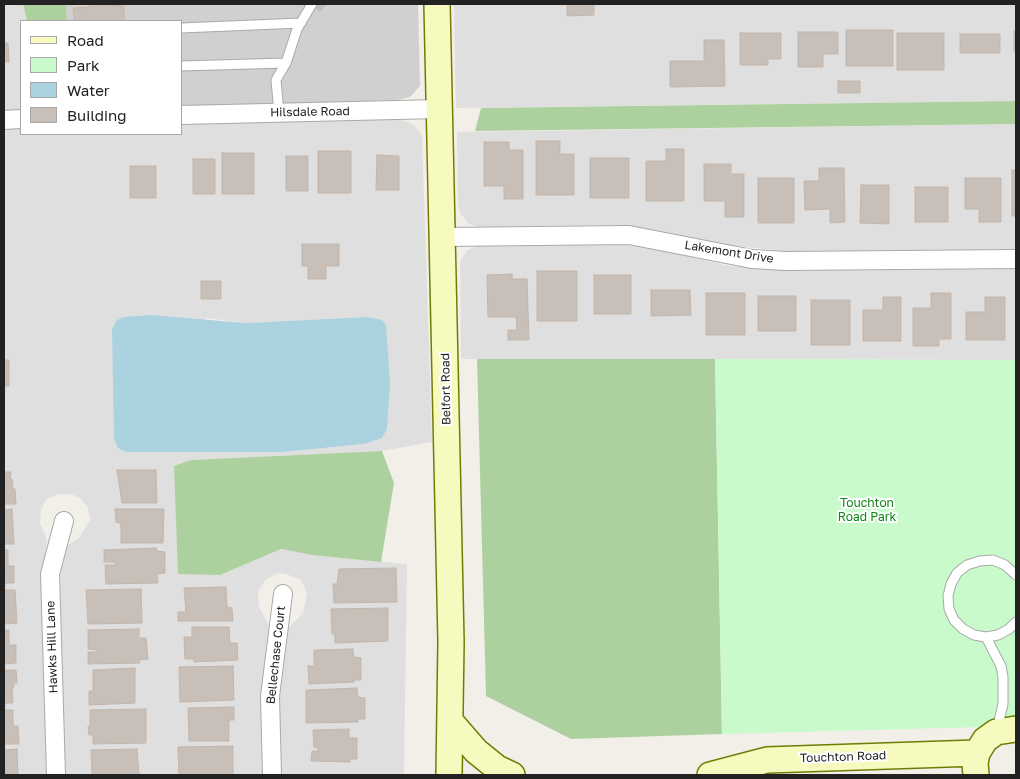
<!DOCTYPE html>
<style>
body{margin:0}
#map{position:relative;width:1020px;height:779px;overflow:hidden;background:#f2efe9;font-family:"Golos Text",sans-serif}
canvas{display:block}
.frame{position:absolute;inset:0;border:5px solid #222;pointer-events:none}
.legend{position:absolute;left:20px;top:20px;width:162px;height:115px;box-sizing:border-box;background:#fff;border:1px solid #a7a7a7;margin:0;padding:6px 9px;list-style:none;font-size:15px;color:#222}
.legend li{display:flex;align-items:center;gap:10px;height:25px}
.legend b{width:25px;border:1px solid #a7a7a7}
</style>
<div id="map">
<canvas width="1020" height="779"></canvas>
<div class="frame"></div>
<ul class="legend">
<li><b style="height:6px;background:#f7fabf"></b>Road</li>
<li><b style="height:14px;background:#c8facc"></b>Park</li>
<li><b style="height:14px;background:#aad3df"></b>Water</li>
<li><b style="height:14px;background:#c7bfb8"></b>Building</li>
</ul>
</div>
<script>
const ctx = document.querySelector('canvas').getContext('2d');
ctx.lineJoin = 'round';
function fillPath(path, color) { ctx.fillStyle = color; ctx.fill(path, 'evenodd'); }
const toPath = rows => new Path2D(rows.map(r => 'M' + r).join(''));
function trace(path, color, width, dash) { ctx.strokeStyle = color; ctx.lineWidth = width; ctx.lineCap = dash ? 'butt' : 'round'; ctx.setLineDash(dash || []); ctx.stroke(path); }
function drawText(font, color, halo, rows, align = 'center') {
  ctx.font = font + ' "Golos Text",sans-serif'; ctx.lineWidth = 4; ctx.setLineDash([]); ctx.textBaseline = 'middle'; ctx.strokeStyle = halo; ctx.fillStyle = color; for (const [text, x, y, turn = 0] of rows) {
    ctx.save(); ctx.translate(x, y); ctx.rotate((+turn || 0) * Math.PI / 180); ctx.textAlign = isNaN(turn) ? turn : align; if (halo) ctx.strokeText(text, 0, 0); ctx.fillText(text, 0, 0); ctx.restore();
  }
}
const residential = toPath([
 [4,4,23,4,27,21,21,21,21,110,4,111],
 [454,4,1016,4,1016,101,456,108],
 [367,119,402,120,414,125,422,135,432,442,382,451,191,460,174,467,220,575,281,549,312,555,407,564,404,775,283,775,280,766,279,690,286,631,303,613,307,593,301,580,286,574,278,573,265,580,258,592,259,606,269,626,261,696,262,775,64,775,60,576,64,551,69,544,79,538,90,520,88,508,81,499,71,494,59,494,47,499,41,509,40,524,46,536,47,544,42,576,47,775,4,775,4,127,21,127,21,134,181,134,181,123],
 [366,317,364,444,283,452,126,452,206,318,246,323],
 [1016,124,1016,250,794,252,717,244,656,231,626,227,591,225,478,227,469,224,460,213,458,201,457,132],
 [611,243,654,248,724,265,751,268,783,270,1016,267,1016,360,461,359,460,261,468,250,482,244]
]);
const religious = toPath([
 [66,4,418,4,420,86,410,97,397,100,181,107,181,21,67,21]
]);
const forest = toPath([
 [23,4,66,4,67,21,27,21],
 [1016,101,1016,124,475,131,481,108],
 [477,359,715,359,722,734,571,739,486,696],
 [382,451,394,483,381,562,312,555,281,549,220,575,178,574,174,466,191,460]
]);
const park = toPath([
 [715,359,1016,360,1016,726,722,734]
]);
const water = toPath([
 [150,315,246,323,366,317,382,320,386,325,390,382,387,429,382,438,364,444,283,452,126,452,118,448,114,438,112,329,117,320,124,317]
]);
const building = toPath([
 [90,4,124,6,124,21,74,21,73,8,90,7,90,4],
 [312,4,326,4,320,11,312,4],
 [567,4,594,4,594,15,567,16,567,4],
 [846,30,893,30,893,66,846,66,846,30],
 [1014,31,1016,31,1016,51,1014,51,1014,31],
 [798,32,838,32,838,54,823,54,823,67,798,67,798,32],
 [740,33,781,33,781,59,768,59,768,65,740,65,740,33],
 [897,33,944,33,944,70,897,70,897,33],
 [960,34,1000,34,1000,53,960,53,960,34],
 [704,40,724,40,725,86,670,87,670,61,704,61,704,40],
 [4,43,8,43,9,62,4,62,4,43],
 [838,81,860,81,860,93,838,93,838,81],
 [536,141,560,141,560,154,574,154,574,195,536,195,536,141],
 [484,142,509,142,509,150,523,150,523,199,504,199,504,186,484,186,484,142],
 [666,149,684,149,684,201,646,201,646,161,666,161,666,149],
 [318,151,351,151,351,193,318,193,318,151],
 [222,153,254,153,254,194,222,194,222,153],
 [377,155,399,156,399,190,376,190,377,155],
 [286,156,308,156,308,191,286,191,286,156],
 [590,158,629,158,629,198,590,198,590,158],
 [193,159,215,159,215,194,193,194,193,159],
 [704,164,731,164,731,174,744,174,744,217,725,217,725,201,704,201,704,164],
 [130,166,156,166,156,198,130,198,130,166],
 [819,168,844,168,845,222,830,223,830,209,805,210,804,181,819,181,819,168],
 [1012,170,1016,170,1016,216,1012,216,1012,170],
 [758,178,794,178,794,223,758,223,758,178],
 [965,178,1001,178,1001,222,979,222,979,209,965,209,965,178],
 [861,185,889,185,889,224,860,223,861,185],
 [915,187,948,187,948,222,915,222,915,187],
 [302,244,339,244,339,266,326,266,326,279,308,279,308,266,302,266,302,244],
 [537,271,577,271,577,321,537,321,537,271],
 [512,274,512,279,527,279,529,340,508,340,508,330,517,330,516,317,488,317,487,275,512,274],
 [594,275,631,275,631,314,594,314,594,275],
 [201,281,221,281,221,299,201,299,201,281],
 [651,290,690,290,691,315,651,316,651,290],
 [706,293,745,293,745,335,706,335,706,293],
 [931,293,951,293,951,339,939,339,939,346,913,346,913,308,931,308,931,293],
 [758,296,796,296,796,331,758,331,758,296],
 [883,297,901,297,901,341,863,341,863,310,883,310,883,297],
 [985,297,1005,297,1005,340,966,340,966,312,985,312,985,297],
 [811,300,850,300,850,345,811,345,811,300],
 [4,360,9,360,9,386,4,386,4,360],
 [117,470,156,470,157,503,122,503,117,470],
 [4,472,11,472,10,479,12,479,13,489,15,489,16,504,4,504,4,472],
 [12,509,14,544,4,544,4,510,12,509],
 [115,509,164,509,163,543,121,543,121,528,120,523,116,522,115,509],
 [156,548,157,551,165,552,165,573,157,574,158,583,106,584,105,565,115,565,115,562,104,562,104,550,156,548],
 [4,550,8,550,8,566,14,566,14,583,4,583,4,550],
 [396,568,397,602,334,603,333,584,337,584,339,569,396,568],
 [226,587,227,607,232,608,233,621,178,621,178,612,186,612,184,588,226,587],
 [141,589,142,623,88,624,86,590,141,589],
 [4,590,15,590,17,623,4,624,4,590],
 [388,608,388,641,335,643,335,634,332,634,331,609,388,608],
 [192,627,229,627,230,643,237,643,238,660,194,662,193,659,185,659,184,637,192,637,192,627],
 [139,629,139,638,146,638,148,659,139,660,140,663,88,664,88,652,97,652,97,650,88,649,88,630,139,629],
 [4,630,9,630,9,645,16,645,16,663,4,664,4,630],
 [353,649,354,657,361,658,361,680,354,680,354,682,309,684,308,666,314,666,314,650,353,649],
 [233,666,234,700,180,702,179,667,233,666],
 [135,668,135,703,89,705,89,691,93,691,93,670,135,668],
 [4,670,16,670,17,683,14,683,14,687,12,687,13,703,4,703,4,670],
 [357,688,358,697,365,698,365,719,357,719,358,722,306,723,306,690,357,688],
 [234,707,234,720,229,720,229,741,189,741,188,708,234,707],
 [146,709,146,743,93,744,93,735,89,735,88,726,90,726,90,710,146,709],
 [4,710,13,710,13,726,18,726,19,744,4,744,4,710],
 [349,729,349,738,357,738,357,759,350,759,350,762,311,761,312,751,318,751,318,748,314,747,313,730,349,729],
 [233,746,233,775,179,775,178,747,233,746],
 [17,749,18,775,4,775,4,750,17,749],
 [137,749,139,774,146,775,92,775,91,750,137,749]
]);
const lane = toPath([
 [181,28,301,23],
 [181,66,286,63],
 [279,113,276,80,286,63,297,29,312,4],
 [1016,575,1005,565,993,560,980,561,967,565,957,573,951,584,948,596,949,609,954,620,963,629,974,635,986,637,998,635,1009,629,1016,622],
 [986,637,1001,666,1003,677,1003,704,997,729]
]);
const street = toPath([
 [181,115,439,109],
 [4,120,21,119],
 [443,237,629,235,752,259,786,261,1016,259],
 [56,775,50,574,64,521],
 [272,775,270,696,283,594]
]);
const secondary = toPath([
 [437,4,451,642,449,775],
 [450,721,476,751,497,768,512,775],
 [710,775,767,760,977,753],
 [976,775,975,763,977,753,985,740,996,732,1016,729]
]);
const streetNames = [
 ["Hilsdale Road",310,112,-1],
 ["Lakemont Drive",729,252,9],
 ["Belfort Road",446,389,-91],
 ["Hawks Hill Lane",52,647,-92],
 ["Bellechase Court",276,655,-84],
 ["Touchton Road",843,757,-2]
];
const parkNames = [
 ["Touchton",867,503],
 ["Road Park",867,517]
];
fillPath(residential, '#e0dfdf');
fillPath(religious, '#d0d0d0');
fillPath(forest, '#add19e');
fillPath(park, '#c8facc');
fillPath(water, '#aad3df');
fillPath(building, '#c7bfb8');
trace(building, '#c4b6ab', 1);
trace(lane, '#a9a9a9', 11);
trace(street, '#a9a9a9', 20);
trace(secondary, '#707d05', 28);
trace(lane, '#fff', 9);
trace(street, '#fff', 18);
trace(secondary, '#f7fabf', 25);
drawText('12px', '#222', '#fff', streetNames);
drawText('12px', '#0c8416', '#fff', parkNames);
</script>
